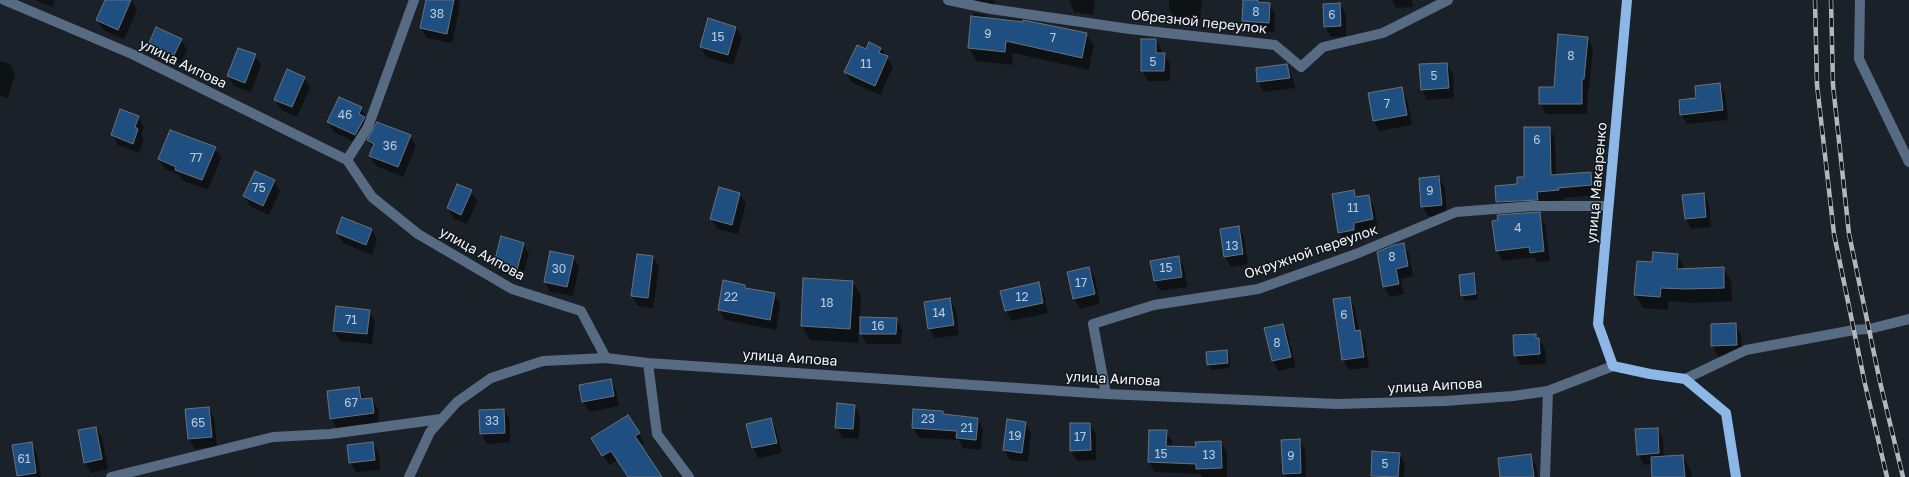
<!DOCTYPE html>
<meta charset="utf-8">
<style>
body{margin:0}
canvas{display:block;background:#1b2128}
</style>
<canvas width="1909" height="477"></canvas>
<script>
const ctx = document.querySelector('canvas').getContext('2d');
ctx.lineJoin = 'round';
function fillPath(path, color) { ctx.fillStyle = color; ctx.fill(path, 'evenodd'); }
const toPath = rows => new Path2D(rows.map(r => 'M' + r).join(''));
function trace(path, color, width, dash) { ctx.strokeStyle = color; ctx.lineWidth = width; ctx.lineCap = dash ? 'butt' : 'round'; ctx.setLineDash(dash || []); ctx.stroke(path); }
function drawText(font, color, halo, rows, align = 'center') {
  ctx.font = font + ' "Golos Text",sans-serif'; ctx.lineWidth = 3; ctx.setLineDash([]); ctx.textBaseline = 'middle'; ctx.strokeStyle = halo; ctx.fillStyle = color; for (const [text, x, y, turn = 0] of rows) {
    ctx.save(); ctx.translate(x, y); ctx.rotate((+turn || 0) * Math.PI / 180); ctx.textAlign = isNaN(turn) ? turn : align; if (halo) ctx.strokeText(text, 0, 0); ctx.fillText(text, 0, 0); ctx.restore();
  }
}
const shadow = toPath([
 [35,0,55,0,53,7],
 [106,0,132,0,137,10,124,39,103,30,97,20],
 [427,0,458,0,460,5,452,43,427,38,421,28],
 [975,0,995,0,993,11,980,9],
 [1069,0,1095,0,1093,15,1074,12],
 [1169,0,1202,0,1200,20,1175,18,1169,8],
 [1244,0,1260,0,1262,3,1269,4,1275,14,1274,32,1249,31,1243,21],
 [1392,0,1412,0,1413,7,1396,8],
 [1340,4,1346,14,1346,36,1331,37,1325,26],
 [973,13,985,15,987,19,1086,34,1094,46,1089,70,1013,53,1012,65,976,61,969,48],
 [736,27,742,38,733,65,706,57,701,47],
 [1587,37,1593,48,1589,89,1588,88,1587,114,1546,114,1540,103,1555,88],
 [181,40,187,50,180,64,156,53,150,43],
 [1156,40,1162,51,1162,54,1164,54,1170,64,1170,81,1148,81,1142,71],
 [881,48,893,67,880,95,851,82,845,72,866,50],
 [255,55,261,65,251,92,234,86,228,76],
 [0,61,10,64,15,74,8,98,0,96],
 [1447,64,1453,74,1454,98,1427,100,1422,90],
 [1286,65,1292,75,1295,88,1264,92,1258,82,1257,69],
 [304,78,310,88,297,117,281,110,275,100],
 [1719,84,1725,94,1728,120,1687,124,1681,114],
 [1401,88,1407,99,1412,125,1379,131,1374,121,1369,94],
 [339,98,361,108,367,118,361,145,334,132,328,122],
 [138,117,144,127,141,135,144,140,139,153,118,145,112,135],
 [1549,128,1555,138,1556,176,1591,173,1597,183,1598,195,1563,198,1564,200,1543,202,1503,212,1497,202,1496,187,1518,185,1525,178],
 [410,136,416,146,403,177,376,166,370,156,373,149,368,140],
 [215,148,221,158,208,190,182,180,180,175,165,169,159,159],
 [1439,177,1445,188,1447,215,1428,216,1422,206],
 [274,181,280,191,269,215,250,206,244,196],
 [471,191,477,201,467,224,454,219,448,208],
 [1353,192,1357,198,1368,196,1374,206,1378,229,1359,233,1360,240,1345,242,1339,232],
 [740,194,746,204,738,234,717,229,712,219],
 [1703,194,1709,204,1711,227,1691,229,1686,219],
 [1539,214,1545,224,1550,261,1537,262,1534,257,1503,261,1497,251],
 [1239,227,1244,237,1248,264,1231,267,1225,257],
 [372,229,377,240,372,255,343,243,337,233],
 [523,244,529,254,522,279,501,273,495,263],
 [1404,244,1409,254,1413,276,1401,279,1404,294,1390,297,1384,287],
 [1678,255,1685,270,1723,268,1731,281,1732,301,1693,303,1668,301,1668,310,1643,308,1635,295,1653,263],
 [573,257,579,267,573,296,550,292,545,282],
 [653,257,659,268,653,308,638,306,632,296],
 [1178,257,1184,267,1187,287,1160,291,1155,281,1151,261],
 [1089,268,1095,278,1100,304,1080,309,1074,299],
 [1473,274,1476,279,1478,299,1465,301,1462,296,1460,276],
 [853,282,861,296,860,318,896,319,902,329,901,344,867,344,859,331,858,343,810,340,802,326],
 [1038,284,1044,294,1048,313,1011,321,1006,311,1001,292],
 [745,286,747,289,774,294,780,304,776,330,725,320,719,310],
 [1350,298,1355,308,1359,331,1365,341,1369,367,1349,370,1343,360],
 [950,299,956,310,959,335,935,338,929,328],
 [369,311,375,321,372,344,340,341,334,331],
 [1282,325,1288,335,1296,367,1278,371,1273,361,1265,329],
 [1736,325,1741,335,1742,355,1718,356,1712,345],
 [1536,335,1545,349,1546,364,1521,365,1515,355],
 [1227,351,1230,356,1230,368,1211,370,1208,365],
 [610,380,616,390,619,406,589,412,583,402],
 [359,388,365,400,372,399,378,409,379,423,337,429,331,418],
 [855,406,860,416,859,439,842,438,836,427],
 [208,408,214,418,217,447,195,449,189,439],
 [504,410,510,420,510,442,487,444,481,433],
 [943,412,945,416,978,419,983,429,981,450,963,448,959,440,919,438,913,427],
 [628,416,644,443,640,446,660,477,628,477,618,460,609,465,592,438],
 [770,419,776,429,782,453,759,458,753,448,747,424],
 [1025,423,1031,433,1028,462,1010,460,1004,450],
 [1090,424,1096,434,1096,460,1077,461,1071,451],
 [96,428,102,438,108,469,91,473,85,462],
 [1657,429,1663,439,1664,458,1683,456,1691,471,1692,477,1653,477,1652,464,1644,465,1638,454],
 [1166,431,1172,441,1172,447,1197,448,1221,442,1227,453,1227,477,1202,477,1200,474,1155,472,1149,462],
 [1299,440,1305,450,1306,477,1286,477,1284,474],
 [373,443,379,453,380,470,356,472,350,462],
 [31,444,37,454,41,477,19,477],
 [1400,454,1405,464,1404,477,1372,477,1372,476],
 [1530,455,1536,465,1538,477,1501,477]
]);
const building = toPath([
 [105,0,131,0,118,30,96,20,105,0],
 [426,0,454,0,447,34,420,28,426,0],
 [1243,0,1258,0,1258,2,1270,3,1269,23,1242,21,1243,0],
 [1340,3,1341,26,1324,27,1323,4,1340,3],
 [971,16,1023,22,1023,20,1087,33,1082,58,1006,41,1005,52,968,48,971,16],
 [708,18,736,27,728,55,700,47,708,18],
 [156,27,182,39,174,55,149,43,156,27],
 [1558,34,1588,37,1584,79,1582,79,1582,104,1539,104,1539,87,1554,87,1558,34],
 [1141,39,1156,39,1156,53,1165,53,1164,71,1141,71,1141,39],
 [869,42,881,48,879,53,888,56,875,86,844,72,857,45,866,49,869,42],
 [238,48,256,54,245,83,227,76,238,48],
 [1447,63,1449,88,1421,90,1419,64,1447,63],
 [1287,64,1290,78,1257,82,1256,68,1287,64],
 [287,69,305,77,292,107,274,100,287,69],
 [1720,83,1723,110,1680,115,1679,100,1696,98,1695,86,1720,83],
 [1402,87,1407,115,1373,121,1368,93,1402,87],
 [339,97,362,107,359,114,365,117,355,135,327,122,339,97],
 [120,109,139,116,135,127,138,129,133,144,111,135,120,109],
 [377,122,411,135,398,167,369,156,374,144,367,140,377,122],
 [1524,127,1550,127,1551,175,1591,172,1592,185,1558,188,1559,190,1537,192,1538,200,1496,202,1495,186,1517,184,1517,177,1524,177,1524,127],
 [170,130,216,147,202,180,175,170,176,167,158,159,170,130],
 [255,171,275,180,263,206,243,196,255,171],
 [1439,176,1442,205,1421,207,1419,178,1439,176],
 [457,184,472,190,461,215,447,208,457,184],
 [719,187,740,193,732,225,710,219,719,187],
 [1354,190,1355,197,1369,195,1373,219,1354,223,1354,230,1338,233,1332,194,1354,190],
 [1704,193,1706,217,1685,219,1682,195,1704,193],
 [1540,212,1544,251,1530,253,1529,247,1496,251,1492,221,1498,220,1497,215,1540,212],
 [342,217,372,229,366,245,336,233,342,217],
 [1239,226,1243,254,1224,257,1220,229,1239,226],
 [501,236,524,243,517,270,494,263,501,236],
 [1404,243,1408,266,1396,269,1399,284,1383,287,1377,252,1394,245,1404,243],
 [550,251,574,256,567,287,544,282,550,251],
 [1653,252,1678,254,1677,269,1724,267,1724,288,1685,289,1661,288,1660,297,1634,295,1637,261,1652,262,1653,252],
 [637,254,653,256,648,298,631,296,637,254],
 [1179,256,1182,277,1154,281,1150,261,1179,256],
 [1089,267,1095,294,1073,299,1067,272,1089,267],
 [1474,273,1476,294,1461,296,1459,275,1474,273],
 [803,278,853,281,850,329,801,326,803,278],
 [723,280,745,285,745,288,775,293,770,320,718,310,723,280],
 [1039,282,1043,303,1005,311,1000,291,1039,282],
 [1350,297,1355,331,1360,330,1364,357,1342,360,1333,299,1350,297],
 [950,298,954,325,928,329,924,302,950,298],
 [336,306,370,310,367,334,333,331,336,306],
 [860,317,897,318,896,334,860,334,860,317],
 [1736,323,1737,345,1711,346,1711,324,1736,323],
 [1283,324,1291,357,1272,361,1264,328,1283,324],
 [1536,334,1536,338,1539,338,1540,354,1514,356,1513,335,1536,334],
 [1227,350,1228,363,1207,365,1206,352,1227,350],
 [611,379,614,396,582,402,579,385,611,379],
 [359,387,361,399,372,398,374,413,330,419,327,391,359,387],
 [837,403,855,405,853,429,835,428,837,403],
 [209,407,212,437,188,439,185,409,209,407],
 [504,409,505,433,480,434,479,410,504,409],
 [913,409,943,411,943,414,978,418,976,440,956,438,957,431,912,428,913,409],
 [628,415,640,433,635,436,662,477,628,477,611,451,602,456,591,438,628,415],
 [771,418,777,443,752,448,746,424,771,418],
 [1007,419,1026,422,1022,453,1003,450,1007,419],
 [1070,423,1090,423,1091,450,1070,451,1070,423],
 [96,427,102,459,84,463,78,430,96,427],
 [1658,428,1659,453,1637,455,1635,429,1658,428],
 [1149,430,1167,430,1166,446,1196,447,1195,442,1221,441,1222,468,1196,469,1196,464,1148,462,1149,430],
 [1300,439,1301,473,1283,474,1281,440,1300,439],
 [32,442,36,473,17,476,12,445,32,442],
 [373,442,375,460,349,463,347,445,373,442],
 [1372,451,1400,453,1398,477,1371,476,1372,451],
 [1531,454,1534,477,1500,477,1498,458,1531,454],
 [1683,455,1685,477,1652,477,1651,457,1683,455]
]);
const minor = toPath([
 [4,0,132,54,347,160,372,197,418,234,512,289,581,311,606,358],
 [948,0,991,9,1130,29,1275,45,1301,67,1323,47,1383,33,1448,0],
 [1860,0,1859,59,1909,162],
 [347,160,368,127,414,0],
 [648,363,657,434,689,477],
 [1685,379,1746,350,1854,330,1869,329,1909,319],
 [1106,394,1093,324,1154,305,1258,289,1356,254,1456,212,1533,206,1608,206],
 [111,477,273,437,330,434,441,419],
 [409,477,430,432,457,402,491,378,543,361,606,358,648,363,1106,394,1337,404,1445,401,1513,396,1548,391,1613,366],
 [1545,477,1548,391]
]);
const major = toPath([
 [1627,0,1598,324,1613,366,1650,374,1685,379,1726,413,1736,477]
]);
const rail = toPath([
 [1815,0,1817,85,1834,234,1865,384,1887,477],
 [1831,0,1833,85,1849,234,1880,382,1903,477]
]);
const numberNames = [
 ["8",1256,12],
 ["38",437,14],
 ["6",1332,15],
 ["9",988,34],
 ["15",718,37],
 ["7",1053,38],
 ["8",1571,56],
 ["5",1153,62],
 ["11",866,64],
 ["5",1434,76],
 ["7",1387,104],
 ["46",345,115],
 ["6",1537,140],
 ["36",390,146],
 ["77",196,158],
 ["75",259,188],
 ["9",1430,191],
 ["11",1353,208],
 ["4",1518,228],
 ["13",1232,246],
 ["8",1392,257],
 ["15",1166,268],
 ["30",559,269],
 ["17",1081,283],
 ["22",731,297],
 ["12",1022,297],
 ["18",827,303],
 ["14",939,313],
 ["6",1344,315],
 ["71",351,320],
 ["16",878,326],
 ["8",1277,343],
 ["67",351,403],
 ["23",928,419],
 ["33",492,421],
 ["65",198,423],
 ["21",967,428],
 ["19",1015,436],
 ["17",1080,437],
 ["15",1161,454],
 ["13",1209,455],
 ["9",1291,456],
 ["61",24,459],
 ["5",1385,464]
];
const streetNames = [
 ["Обрезной переулок",1199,22,6],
 ["улица Аипова",183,64,26],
 ["улица Макаренко",1597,183,-85],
 ["Окружной переулок",1311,252,-19],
 ["улица Аипова",482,254,29],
 ["улица Аипова",790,358,4],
 ["улица Аипова",1113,379,3],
 ["улица Аипова",1435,386,-3]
];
fillPath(shadow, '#0007');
fillPath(building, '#1f4f80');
trace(building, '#6a717a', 1);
trace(minor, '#576b82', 10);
trace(major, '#8db7e7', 10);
trace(rail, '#b3b8bd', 4.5);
trace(rail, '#12171e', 3, [9]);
drawText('12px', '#bccbdb', null, numberNames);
drawText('14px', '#f0f4f9', '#12171e', streetNames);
</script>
